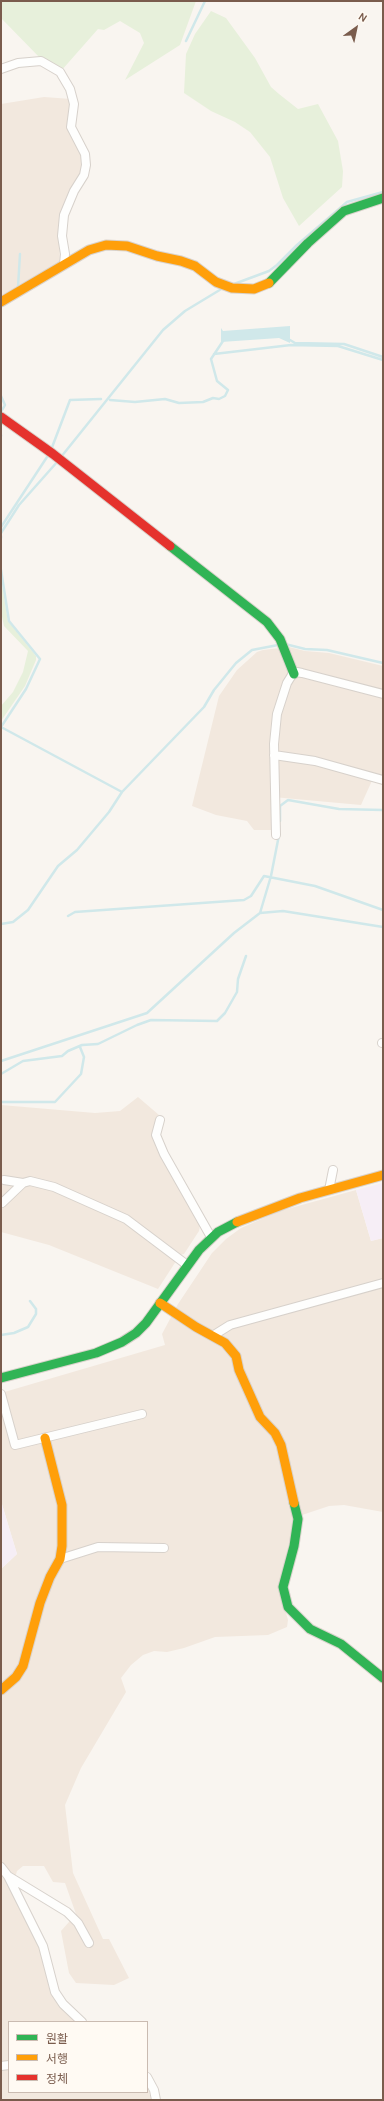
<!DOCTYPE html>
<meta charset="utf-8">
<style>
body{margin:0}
#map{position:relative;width:384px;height:2101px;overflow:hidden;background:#f9f5f0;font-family:Karla,"Noto Sans KR",sans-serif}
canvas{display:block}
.frame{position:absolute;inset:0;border:2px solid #7a5c4d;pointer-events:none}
.legend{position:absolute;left:8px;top:2021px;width:140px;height:72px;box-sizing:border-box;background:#fffaf3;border:1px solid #cabbb1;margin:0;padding:5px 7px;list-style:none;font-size:12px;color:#7a5c4d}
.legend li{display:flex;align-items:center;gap:8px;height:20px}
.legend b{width:20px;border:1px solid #cabbb1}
.north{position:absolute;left:336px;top:8px;width:40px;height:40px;-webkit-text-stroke:3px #fffaf3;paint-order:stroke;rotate:33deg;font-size:11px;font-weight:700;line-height:16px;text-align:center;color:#7a5c4d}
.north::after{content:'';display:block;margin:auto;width:14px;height:18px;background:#7a5c4d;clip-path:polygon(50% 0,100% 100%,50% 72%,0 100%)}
</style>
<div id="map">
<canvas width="384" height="2101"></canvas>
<div class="frame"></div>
<ul class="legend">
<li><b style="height:5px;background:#30b455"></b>원활</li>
<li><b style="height:5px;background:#ff9f0a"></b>서행</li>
<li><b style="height:5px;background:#e5322d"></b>정체</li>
</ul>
<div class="north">N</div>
</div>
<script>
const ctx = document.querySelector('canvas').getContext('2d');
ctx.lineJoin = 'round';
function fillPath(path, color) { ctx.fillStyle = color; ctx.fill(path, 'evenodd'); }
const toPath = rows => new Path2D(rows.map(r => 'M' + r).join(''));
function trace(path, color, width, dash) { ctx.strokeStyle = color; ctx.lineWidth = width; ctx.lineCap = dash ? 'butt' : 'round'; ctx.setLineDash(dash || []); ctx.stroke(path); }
const residential = toPath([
 [44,97,71,99,70,111,82,151,81,176,67,198,59,222,60,263,1,298,1,104],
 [289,647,305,651,329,653,383,666,383,777,375,774,361,805,273,797,273,830,254,830,247,821,216,815,192,806,219,696,237,670,257,652,263,650],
 [138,1097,159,1115,152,1134,156,1147,200,1226,199,1231,184,1254,180,1255,158,1289,49,1245,1,1232,1,1105,95,1113,120,1111],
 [356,1190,371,1241,383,1238,383,1512,344,1505,329,1506,302,1515,289,1543,279,1587,288,1620,287,1627,268,1635,215,1637,184,1648,167,1652,154,1651,143,1655,131,1665,121,1678,126,1692,81,1768,65,1805,73,1873,103,1939,109,1939,129,1978,114,1985,76,1983,69,1973,61,1931,76,1914,65,1883,53,1882,44,1866,23,1866,17,1871,12,1888,39,1947,50,1992,55,2000,78,2022,9,2022,9,2092,147,2092,147,2083,151,2100,1,2100,1,1569,17,1554,1,1501,1,1393,165,1345,162,1334,178,1304,212,1253,226,1239,241,1228,280,1211]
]);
const education = toPath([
 [383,1183,383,1238,371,1241,356,1190],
 [1,1501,17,1554,1,1569]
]);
const green = toPath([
 [1,1,196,1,180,45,125,80,144,43,140,33,120,21,104,30,98,29,61,71,41,59,1,18],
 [211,11,226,18,255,58,271,87,279,94,298,109,318,104,338,141,343,171,342,187,299,226,283,198,270,157,250,132,235,122,211,111,184,93,186,54,195,34],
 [1,579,8,621,36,656,36,660,25,686,1,721,1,706,13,692,23,672,28,651,4,626,1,612]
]);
const water = toPath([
 [290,326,290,343,279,338,221,342,221,328,223,331]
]);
const stream = toPath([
 [186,41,205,1],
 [234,284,269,271,277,265,297,245,347,202,383,192],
 [18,287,20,254],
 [290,340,295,343,344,344,383,357],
 [214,354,291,345,338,346,383,360],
 [1,396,5,405,1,412],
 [110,400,135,402,165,399,179,403,203,402,213,398,219,399,225,396,228,390,217,381,211,359,223,341],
 [1,435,1,436],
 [51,450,70,400,101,399],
 [61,457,163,330,185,311,223,288],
 [1,527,49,454],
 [1,533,19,505,58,461],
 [1,538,1,536],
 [1,570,9,621,40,659,26,689,1,727],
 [285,644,305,649,327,650,383,663],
 [1,727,122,792,204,707,214,690,236,663,252,650,278,645],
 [280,821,280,806,288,800,339,809,383,810],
 [260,913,271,876,279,835],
 [68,916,75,912,244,900,251,896,264,876,315,886,383,910],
 [1,924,13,922,28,910,58,866,77,850,109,812,122,792],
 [1,1061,147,1013,234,933,260,913,283,911,383,927],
 [1,1074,23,1061,62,1056,68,1051,82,1045,98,1044,137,1025,151,1020,217,1021,225,1013,237,992,238,979,246,956],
 [1,1102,55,1102,81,1074,84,1057,80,1047],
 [1,1335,14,1333,28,1327,36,1314,36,1309,30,1301]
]);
const street = toPath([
 [1,69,18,63,41,61,60,72,70,89,74,104,71,127,85,154,86,165,84,175,74,191,64,215,62,236,65,254,64,264],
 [274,755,315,761,383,780],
 [276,835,274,744,277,714,287,683,292,675,297,672,302,673,383,694],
 [382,1043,383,1043],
 [160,1120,156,1135,164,1154,211,1237],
 [4,1180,23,1183],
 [329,1190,333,1170],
 [2,1203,23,1183,30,1181,54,1187,126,1219,187,1265],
 [214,1335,230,1325,383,1283],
 [1,1394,15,1445,142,1414],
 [60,1559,98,1547,164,1548],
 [1,1867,8,1876,43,1946,55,1992,63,2004,82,2022],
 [8,1876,67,1912,78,1923,89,1943],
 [1,2066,9,2065],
 [147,2077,154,2090,156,2100]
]);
const fast = toPath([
 [269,283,308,243,344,211,383,198],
 [170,546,267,622,280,639,294,674],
 [1,1378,96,1353,122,1342,136,1333,146,1323,199,1250,218,1232,237,1222],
 [294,1503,298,1519,294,1546,283,1587,288,1607,310,1629,341,1644,383,1678]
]);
const slow = toPath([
 [1,302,89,250,106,245,127,246,157,256,181,261,195,266,216,282,232,288,254,289,269,283],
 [237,1222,300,1198,383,1175],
 [160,1303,196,1327,225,1343,236,1356,239,1370,260,1417,275,1433,281,1445,294,1503],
 [1,1690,16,1677,23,1666,40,1603,50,1577,60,1559,62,1546,62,1505,45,1438]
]);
const jam = toPath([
 [1,417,53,454,170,546]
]);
fillPath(residential, '#f2e8de');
fillPath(education, '#f6eef6');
fillPath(green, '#e7f0db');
fillPath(water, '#d0e8ea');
trace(stream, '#d0e8ea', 2.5);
trace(street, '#d7d1cb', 10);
trace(fast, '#d9d2cb', 11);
trace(slow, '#d9d2cb', 11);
trace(jam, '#d9d2cb', 11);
trace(street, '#fefefd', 8);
trace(fast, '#30b455', 9);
trace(slow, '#ff9f0a', 9);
trace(jam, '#e5322d', 9);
</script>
